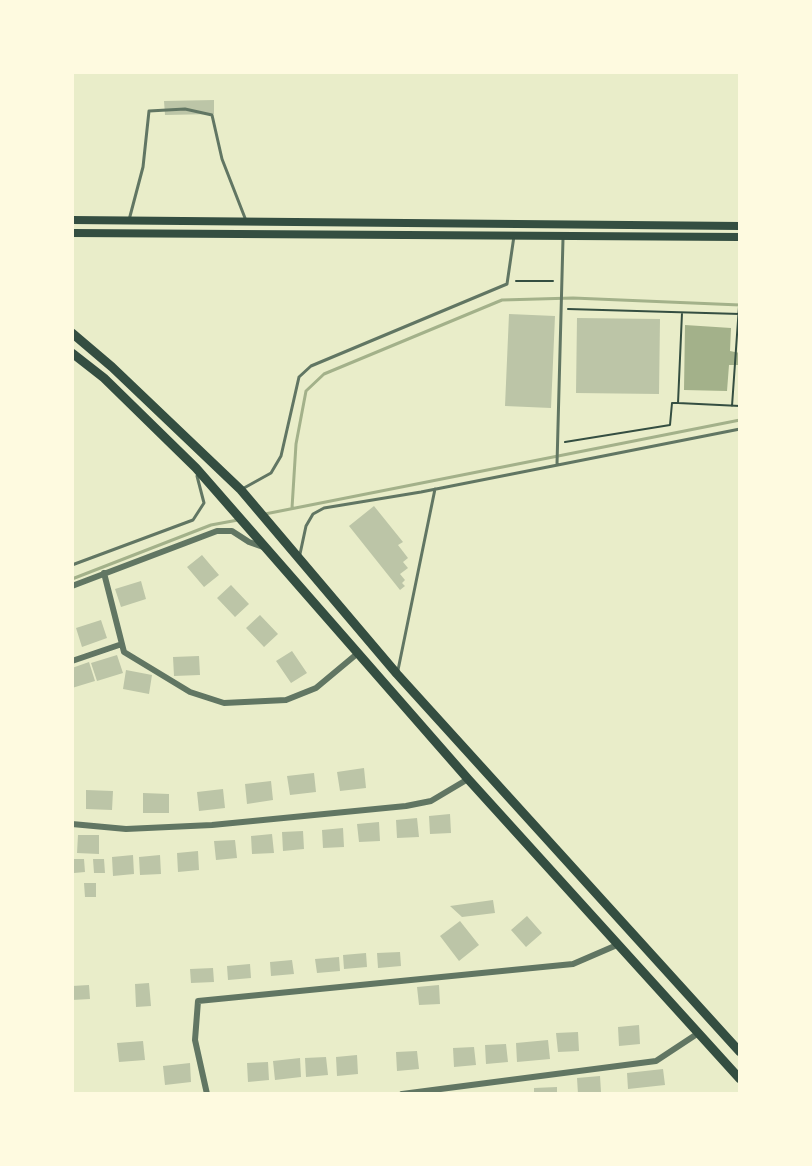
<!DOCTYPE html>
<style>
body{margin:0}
#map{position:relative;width:812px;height:1166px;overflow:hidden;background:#e9edc9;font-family:Arial,sans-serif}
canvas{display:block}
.frame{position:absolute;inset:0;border:74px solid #fefae0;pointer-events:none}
</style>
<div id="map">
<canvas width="812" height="1166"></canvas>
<div class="frame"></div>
</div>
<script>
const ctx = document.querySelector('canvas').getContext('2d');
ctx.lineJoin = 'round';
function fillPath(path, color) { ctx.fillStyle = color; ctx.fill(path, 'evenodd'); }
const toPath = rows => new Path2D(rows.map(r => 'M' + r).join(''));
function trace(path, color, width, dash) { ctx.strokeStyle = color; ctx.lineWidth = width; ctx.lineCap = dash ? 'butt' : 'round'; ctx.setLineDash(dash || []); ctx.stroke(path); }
const water = toPath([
 [685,325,731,328,730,351,740,353,740,365,729,365,727,391,684,390]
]);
const stream = toPath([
 [292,508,296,444,306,391,324,374,502,300,573,298,740,305],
 [265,514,740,420],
 [72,579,211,525,238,520]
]);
const building = toPath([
 [214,100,214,114,165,115,164,101],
 [509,314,555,316,551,408,505,406],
 [577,318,660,319,659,394,576,393],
 [374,506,403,542,398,545,408,558,403,562,408,568,400,574,405,580,402,583,405,586,400,590,349,526],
 [202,555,219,575,204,587,187,567],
 [141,581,146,599,121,607,115,589],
 [231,585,249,604,235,617,217,598],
 [260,615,278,634,264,647,246,628],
 [101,620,107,638,82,647,76,628],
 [292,651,307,673,291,683,276,661],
 [117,655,123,673,97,681,91,663],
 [199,656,200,675,174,676,173,657],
 [89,662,95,681,72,688,72,668],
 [126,670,152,675,149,694,123,689],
 [364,768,366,788,340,791,337,772],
 [314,773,316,792,290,795,287,776],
 [271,781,273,800,247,804,245,784],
 [223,789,225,808,199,811,197,792],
 [86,790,113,791,112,810,86,809],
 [143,793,169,794,169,813,143,813],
 [450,814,451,833,430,834,429,816],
 [417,818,419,837,397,838,396,820],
 [379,822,380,841,359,842,357,824],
 [343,828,344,847,323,848,322,830],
 [303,831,304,849,283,851,282,832],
 [272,834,274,853,252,854,251,836],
 [78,835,99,835,99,854,77,853],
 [235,840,237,858,216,860,214,841],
 [198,851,199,870,178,872,177,853],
 [133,855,134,874,113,876,112,857],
 [160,855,161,874,140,875,139,857],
 [73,859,84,859,85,872,74,873],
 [93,859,104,859,105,873,94,873],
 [84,883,96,883,96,897,85,897],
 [493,900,495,913,462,917,450,906],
 [527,916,542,933,526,947,511,930],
 [460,921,479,945,459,961,440,936],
 [400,952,401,966,378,968,377,953],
 [366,953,367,967,344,969,343,955],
 [339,957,340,971,317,973,315,959],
 [292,960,294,974,271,976,270,962],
 [250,964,251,978,228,980,227,966],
 [213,968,214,982,191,983,190,969],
 [149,983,151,1006,136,1007,135,984],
 [89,985,90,999,72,1000,72,986],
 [439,985,440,1004,419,1005,417,987],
 [639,1025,640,1044,619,1046,618,1027],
 [578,1032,579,1051,558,1052,556,1033],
 [548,1040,550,1059,517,1062,516,1043],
 [143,1041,145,1060,119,1062,117,1043],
 [506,1044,508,1062,486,1064,485,1045],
 [474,1047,476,1065,454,1067,453,1048],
 [417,1051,419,1069,397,1071,396,1052],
 [357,1055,358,1074,337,1076,336,1057],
 [326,1057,328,1075,306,1077,305,1058],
 [300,1058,301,1077,275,1080,273,1061],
 [268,1062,269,1080,248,1082,247,1063],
 [190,1063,191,1082,165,1085,163,1066],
 [663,1069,665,1085,628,1089,627,1073],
 [600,1076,601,1092,578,1094,577,1078],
 [557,1087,557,1094,534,1094,534,1088]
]);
const path = toPath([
 [516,281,553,281],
 [568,309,740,314],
 [682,313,678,403,740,406],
 [732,406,740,292],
 [565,442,670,425,672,403,677,403]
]);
const service = toPath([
 [129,220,143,167,149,111,185,109,212,115,222,159,245,218],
 [557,464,563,239],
 [244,488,271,473,281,456,299,377,311,366,507,284,514,236],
 [300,554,306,526,313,514,324,508,421,492,740,429],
 [72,565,193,520,204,503,197,476],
 [398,670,435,489]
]);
const minor = toPath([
 [104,573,124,652,190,692,224,703,286,700,316,688,358,653],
 [72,586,217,531,232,531,249,542,263,547],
 [72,661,122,644],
 [72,824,126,829,212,825,406,806,431,801,468,779],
 [207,1094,195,1040,198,1001,573,964,617,945],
 [402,1094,656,1061,697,1034]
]);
const secondary = toPath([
 [72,220,740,226],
 [72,233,740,237]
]);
const trunk = toPath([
 [72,333,112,367,241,490,397,674,740,1052],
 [72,353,104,378,196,468,468,779,740,1079]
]);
fillPath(water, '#a3b18a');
trace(stream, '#a3b18a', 3);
fillPath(building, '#bcc5a7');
trace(path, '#344e41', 2);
trace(service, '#617663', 3);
trace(minor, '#617663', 6);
trace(secondary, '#344e41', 8);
trace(trunk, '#344e41', 9);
</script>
